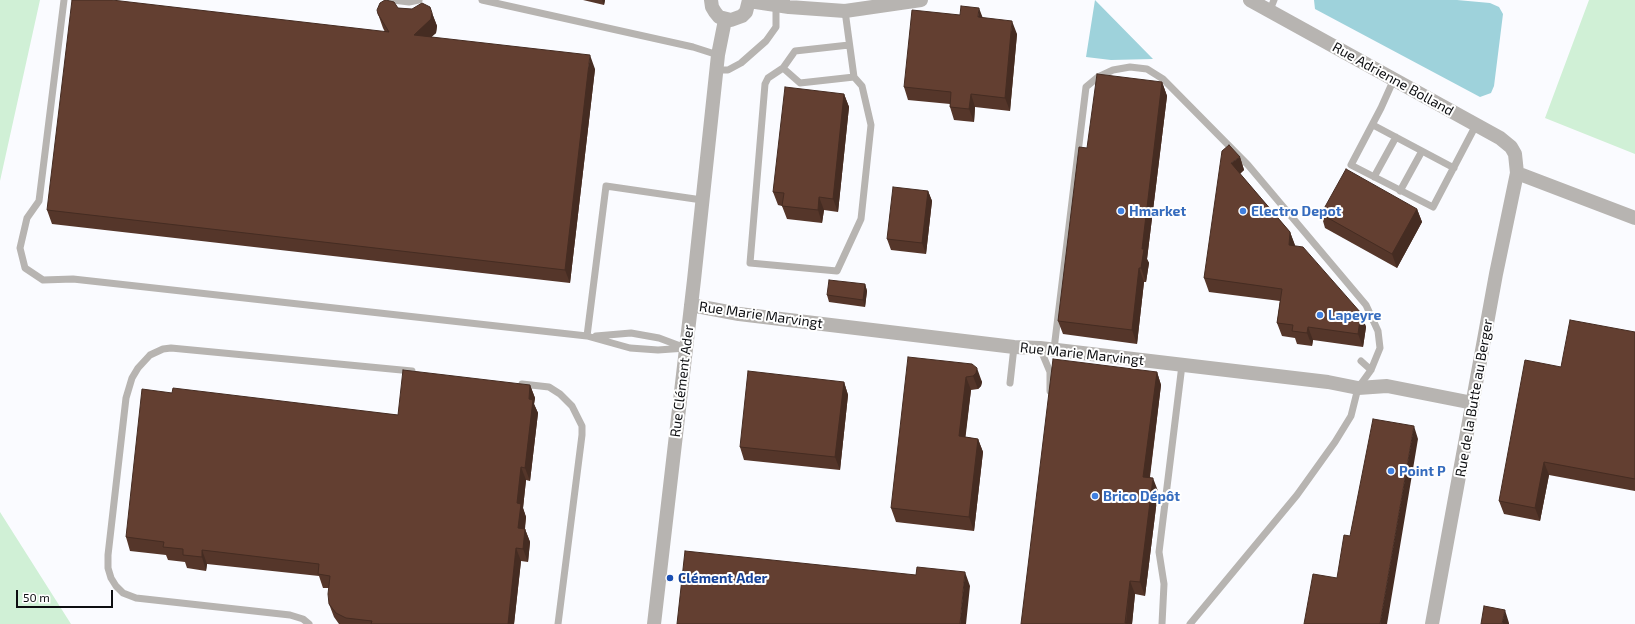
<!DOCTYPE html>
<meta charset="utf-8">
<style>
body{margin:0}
#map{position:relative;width:1635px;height:624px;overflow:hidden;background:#fafbff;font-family:"Exo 2",sans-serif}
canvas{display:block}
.scale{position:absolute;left:16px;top:590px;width:97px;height:18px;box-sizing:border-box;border:2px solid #0d0e11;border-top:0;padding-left:5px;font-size:12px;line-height:14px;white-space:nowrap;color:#0d0e11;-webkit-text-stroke:3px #fff;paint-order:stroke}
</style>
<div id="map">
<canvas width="1635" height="624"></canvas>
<div class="scale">50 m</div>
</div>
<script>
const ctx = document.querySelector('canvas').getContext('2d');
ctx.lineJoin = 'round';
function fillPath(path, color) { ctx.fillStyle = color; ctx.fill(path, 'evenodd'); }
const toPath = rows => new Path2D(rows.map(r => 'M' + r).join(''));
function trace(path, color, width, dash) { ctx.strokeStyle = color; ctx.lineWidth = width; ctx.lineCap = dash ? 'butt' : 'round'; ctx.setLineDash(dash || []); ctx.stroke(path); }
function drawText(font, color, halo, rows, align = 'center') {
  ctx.font = font + ' "Exo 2",sans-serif'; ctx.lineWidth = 4; ctx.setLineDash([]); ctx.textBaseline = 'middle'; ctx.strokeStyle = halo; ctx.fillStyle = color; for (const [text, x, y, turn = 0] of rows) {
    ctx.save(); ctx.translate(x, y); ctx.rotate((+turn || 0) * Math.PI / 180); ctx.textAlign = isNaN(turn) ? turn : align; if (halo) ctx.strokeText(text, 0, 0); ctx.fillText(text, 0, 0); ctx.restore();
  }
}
const green = toPath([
 [0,0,40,0,0,181],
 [1589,0,1635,0,1635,154,1545,118],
 [0,512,71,624,0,624]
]);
const water = toPath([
 [1095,0,1153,59,1111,60,1086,57],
 [1314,0,1457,0,1490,3,1499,7,1503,14,1494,86,1491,93,1480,97,1315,9]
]);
const service = toPath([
 [64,0,39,201,27,218,20,248,25,268,43,280,73,279,587,336,630,348,658,350,686,348],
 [393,0,409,2,419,0],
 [482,0,693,47,718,55],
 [1270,10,1274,0],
 [845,11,854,77,862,86,871,125,861,219,837,271,750,263,765,84,768,78,783,68,795,51,849,45],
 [783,68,800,83,854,77],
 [717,70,728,70,741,63,766,41,776,27,776,5],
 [1394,79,1381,108,1351,165,1433,207,1476,125],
 [1373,125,1454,168],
 [1374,177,1396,137],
 [1400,191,1422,151],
 [587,336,606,186,702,200],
 [596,336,631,333,659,338,683,347],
 [1040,348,1050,372,1050,391],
 [1054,349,1086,87,1098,77,1113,70,1130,67,1147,69,1163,79,1248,165,1366,305,1378,331,1380,348,1371,370,1358,388,1351,416,1335,442,1297,495,1190,624],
 [1361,361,1371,370],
 [1010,383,1014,347],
 [522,384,549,387,560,394,572,406,582,426,582,435,558,624],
 [309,624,303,619,290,615,136,598,123,593,116,586,111,578,108,568,108,555,126,398,132,378,138,368,150,355,163,349,171,348,412,371],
 [1162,624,1164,584,1159,552,1182,365]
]);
const minor = toPath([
 [711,0,712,7,715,12,719,17,731,20,742,16,746,12,749,0],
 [1250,0,1500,138,1511,147,1515,154,1517,173,1496,274,1432,624],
 [749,1,789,7,845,11,921,0],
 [1517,173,1635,218],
 [691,305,739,314,1014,347,1040,348,1328,382,1358,388,1387,386,1473,403],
 [654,624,694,280,718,55,725,20]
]);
const wall = toPath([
 [583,0,605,0,604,5],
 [398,8,432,13,437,26,436,33,431,37,595,69,570,283,52,224,47,210,385,32,383,28,378,14],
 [983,18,1017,34,1010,111,975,107,974,122,954,120,950,107,950,104,908,100,904,87],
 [1162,82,1167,96,1147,259,1149,263,1146,282,1144,282,1137,344,1063,334,1058,321,1087,148],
 [844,94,849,107,838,212,824,210,822,223,787,219,782,206,778,205,773,192],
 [1240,157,1244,170,1240,174,1290,232,1295,246,1361,313,1366,327,1363,347,1313,340,1312,346,1297,344,1295,338,1282,336,1277,323,1280,301,1209,292,1204,278],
 [928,191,932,201,926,254,891,250,887,239],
 [1417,209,1422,222,1397,268,1325,228,1321,214],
 [865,284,867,291,865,307,829,302,827,295],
 [1635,332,1635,491,1549,475,1540,521,1504,514,1499,501,1561,367],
 [972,364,982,382,981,386,978,389,971,390,965,437,978,439,983,452,974,531,896,522,891,508],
 [1157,372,1161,385,1150,477,1158,491,1145,596,1135,594,1132,624,1021,624],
 [844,382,848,395,840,470,744,460,740,447],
 [530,385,535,398,534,404,538,413,530,481,526,480,523,508,526,517,525,529,530,542,528,562,521,561,514,624,339,624,334,617,329,604,329,588,323,588,319,576,207,564,206,571,187,568,185,562,168,560,166,555,130,551,126,537,172,393,398,415]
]);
const shadedWall = toPath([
 [602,0,605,0,604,5],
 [979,8,984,21,978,17],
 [432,13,437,26,436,33,419,48,414,35],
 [1012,21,1017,34,1010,111,1005,98],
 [590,55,595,69,570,283,565,270],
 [1162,82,1167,96,1147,259,1149,263,1146,282,1141,268,1142,249],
 [844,94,849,107,838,212,833,199],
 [971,94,975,107,974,122,969,109],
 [1240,157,1244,170,1236,177,1231,163],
 [928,191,932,201,926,254,922,243],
 [819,197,824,210,822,223,818,210],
 [1417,209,1422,222,1397,268,1392,254],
 [1290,232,1295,245,1293,258,1289,245],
 [1139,268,1144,282,1137,344,1132,330],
 [865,284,867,291,865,307,863,300],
 [1361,313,1366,327,1363,347,1358,334],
 [1308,327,1313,340,1312,346,1307,333],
 [977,368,982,382,981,386,978,389,973,376],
 [1157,372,1161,385,1148,490,1143,477],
 [966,377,971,390,964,450,959,436],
 [844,382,848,395,840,470,835,457],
 [530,385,535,398,534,404,538,413,530,481,525,468,529,399],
 [1414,426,1418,439,1387,624,1380,624],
 [978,439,983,452,974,531,969,517],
 [1544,462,1549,475,1540,521,1535,508],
 [521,467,526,480,523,508,526,517,523,542,518,528,517,503],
 [1153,478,1158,491,1145,596,1140,582],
 [525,529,530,542,528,562,523,549],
 [516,548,521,561,514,624,508,624],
 [202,550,207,564,206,571,202,557],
 [965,572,970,586,966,624,960,624],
 [1130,581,1135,594,1132,624,1126,624],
 [1505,610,1509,623,1509,624,1502,624]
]);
const building = toPath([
 [72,0,112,0,389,32,378,14,377,10,380,3,385,0,386,0,394,2,398,8,412,9,422,3,430,7,432,13,431,19,414,35,590,55,565,270,47,210,72,0],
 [961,6,979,8,978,17,1012,21,1005,98,971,94,969,109,950,107,951,92,904,87,912,10,960,15,961,6],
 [1097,74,1162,82,1142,249,1144,249,1141,268,1139,268,1132,330,1058,321,1079,147,1087,148,1097,74],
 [785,87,844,94,833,199,819,197,818,210,782,206,784,193,773,192,785,87],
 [1229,145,1240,157,1231,163,1290,232,1289,245,1303,247,1361,313,1358,334,1308,327,1307,333,1292,331,1293,325,1277,323,1282,289,1204,278,1222,151,1229,145],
 [1346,169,1417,209,1392,254,1321,214,1346,169],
 [893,187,928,191,922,243,887,239,893,187],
 [829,280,865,284,863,300,827,295,829,280],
 [1570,320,1635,332,1635,479,1544,462,1535,508,1499,501,1525,360,1561,367,1570,320],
 [908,357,972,364,977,368,976,373,973,376,966,377,959,436,978,439,969,517,891,508,908,357],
 [1053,359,1157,372,1143,477,1153,478,1140,582,1130,581,1125,623,1130,624,1021,624,1053,359],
 [403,370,530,385,529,399,533,400,525,468,521,467,517,503,521,504,518,528,525,529,523,549,516,548,508,624,371,624,372,621,346,618,336,613,329,604,328,594,330,576,318,574,319,564,202,550,202,557,183,555,183,549,163,547,164,542,126,537,142,389,172,393,173,388,398,415,403,370],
 [748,371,844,382,835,457,740,447,748,371],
 [1373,419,1414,426,1380,624,1304,624,1313,574,1337,578,1344,535,1350,536,1373,419],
 [685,551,916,575,917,567,965,572,960,624,677,624,685,551],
 [1484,606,1505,610,1502,624,1481,624,1484,606]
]);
const markers = [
 [1121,211,4,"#3f7fe0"],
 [1243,211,4,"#3f7fe0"],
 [1320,315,4,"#3f7fe0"],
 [1391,471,4,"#3f7fe0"],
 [1095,496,4,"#3f7fe0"],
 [670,578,4,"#1a4fb4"]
];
const streetNames = [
 ["Rue Adrienne Bolland",1393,79,29],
 ["Rue Marie Marvingt",761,315,8],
 ["Rue Marie Marvingt",1082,354,6],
 ["Rue Clément Ader",682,381,-83],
 ["Rue de la Butte au Berger",1474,398,-80]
];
const shopNames = [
 ["Hmarket",1129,211],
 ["Electro Depot",1251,211],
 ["Lapeyre",1328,315],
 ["Point P",1399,471],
 ["Brico Dépôt",1103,496]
];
const transitNames = [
 ["Clément Ader",678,578]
];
fillPath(green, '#d0f0d6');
fillPath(water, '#9ed2db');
trace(service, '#b7b4b1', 7);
trace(minor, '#b7b4b1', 14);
fillPath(wall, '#55362a');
fillPath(shadedWall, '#452c22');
fillPath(building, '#633f31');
trace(building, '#452c22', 1);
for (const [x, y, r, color] of markers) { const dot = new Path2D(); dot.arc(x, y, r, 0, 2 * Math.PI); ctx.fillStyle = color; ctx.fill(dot); trace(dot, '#fff', 1.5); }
drawText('14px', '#0d0e11', '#fff', streetNames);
drawText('bold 14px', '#366cbe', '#fff', shopNames, 'left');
drawText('bold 14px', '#164399', '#fff', transitNames, 'left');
</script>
